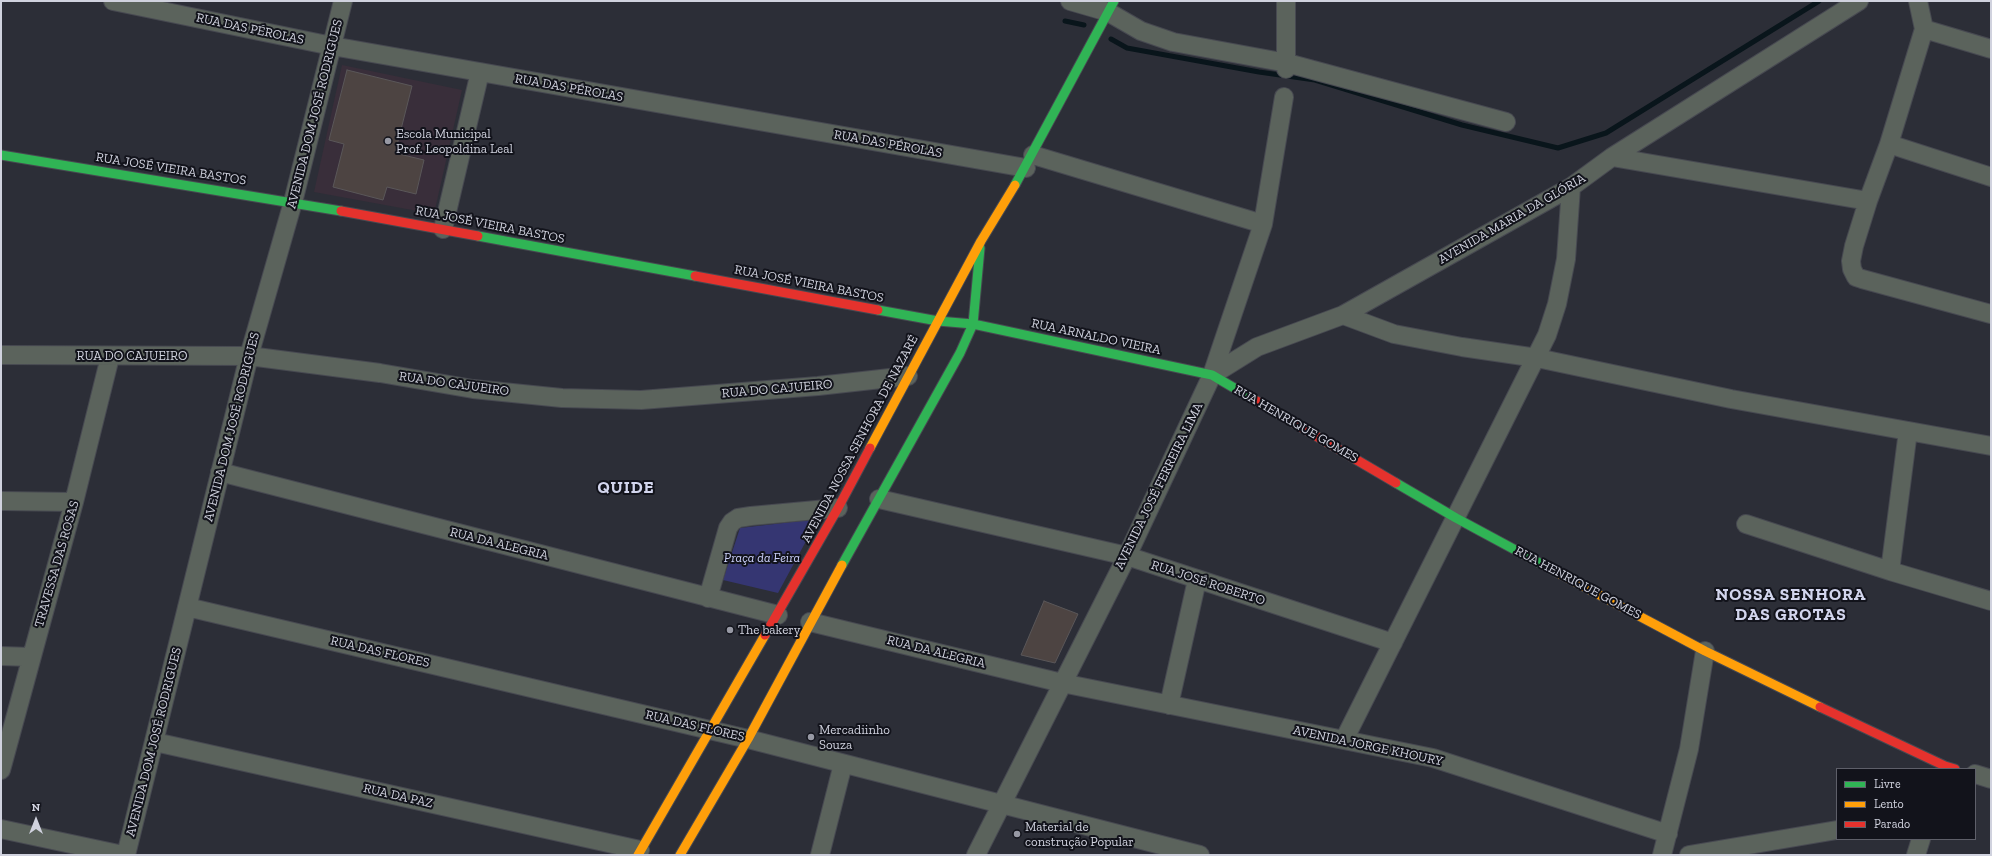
<!DOCTYPE html>
<meta charset="utf-8">
<style>
body{margin:0}
#map{position:relative;width:1992px;height:856px;overflow:hidden;background:#2c2e37;font-family:"Zilla Slab",serif}
canvas{display:block}
.frame{position:absolute;inset:0;border:2px solid #d0d2de;pointer-events:none}
.legend{position:absolute;left:1836px;top:768px;width:140px;height:72px;box-sizing:border-box;background:#12131b;border:1px solid #5e5f69;margin:0;padding:5px 7px;list-style:none;font-size:12px;color:#d0d2de}
.legend li{display:flex;align-items:center;gap:8px;height:20px}
.legend b{width:20px;border:1px solid #5e5f69}
.north{position:absolute;left:16px;top:800px;width:40px;height:40px;-webkit-text-stroke:3px #12131b;paint-order:stroke;rotate:0deg;font-size:11px;font-weight:700;line-height:16px;text-align:center;color:#d0d2de}
.north::after{content:'';display:block;margin:auto;width:14px;height:18px;background:#d0d2de;clip-path:polygon(50% 0,100% 100%,50% 72%,0 100%)}
</style>
<div id="map">
<canvas width="1992" height="856"></canvas>
<div class="frame"></div>
<ul class="legend">
<li><b style="height:5px;background:#30b455"></b>Livre</li>
<li><b style="height:5px;background:#ff9f0a"></b>Lento</li>
<li><b style="height:5px;background:#e5322d"></b>Parado</li>
</ul>
<div class="north">N</div>
</div>
<script>
const ctx = document.querySelector('canvas').getContext('2d');
ctx.lineJoin = 'round';
function fillPath(path, color) { ctx.fillStyle = color; ctx.fill(path, 'evenodd'); }
const toPath = rows => new Path2D(rows.map(r => 'M' + r).join(''));
function trace(path, color, width, dash) { ctx.strokeStyle = color; ctx.lineWidth = width; ctx.lineCap = dash ? 'butt' : 'round'; ctx.setLineDash(dash || []); ctx.stroke(path); }
function drawText(font, color, halo, rows, align = 'center') {
  ctx.font = font + ' "Zilla Slab",serif'; ctx.lineWidth = 4; ctx.setLineDash([]); ctx.textBaseline = 'middle'; ctx.strokeStyle = halo; ctx.fillStyle = color; for (const [text, x, y, turn = 0] of rows) {
    ctx.save(); ctx.translate(x, y); ctx.rotate((+turn || 0) * Math.PI / 180); ctx.textAlign = isNaN(turn) ? turn : align; if (halo) ctx.strokeText(text, 0, 0); ctx.fillText(text, 0, 0); ctx.restore();
  }
}
const education = toPath([
 [342,65,462,90,434,214,314,192]
]);
const green = toPath([
 [818,519,778,593,723,580,740,528]
]);
const stream = toPath([
 [1065,21,1084,25],
 [1111,39,1127,48,1259,72,1315,80,1462,125,1558,148,1606,133,1819,1]
]);
const building = toPath([
 [347,70,412,86,395,153,424,160,416,194,387,187,383,200,333,187,344,144,329,140,347,70],
 [1044,601,1078,614,1055,663,1021,655,1044,601]
]);
const street = toPath([
 [113,1,332,46,1026,168],
 [1070,1,1108,12,1141,31,1173,42,1287,63,1506,122],
 [1286,1,1286,69],
 [1918,1,1924,29,1889,144,1868,201,1854,246,1851,261,1852,269,1856,277,1862,279,1991,314],
 [1924,29,1991,49],
 [1889,144,1991,177],
 [1033,155,1263,224],
 [1612,157,1868,201],
 [443,229,480,72],
 [1343,315,1394,334,1462,347,1537,358,1731,399,1991,446],
 [1,355,249,356,380,373,473,389,562,398,641,400,818,386,908,376],
 [1212,375,1257,347,1343,315,1571,187,1612,157,1859,1],
 [220,472,778,615],
 [879,499,1127,556,1393,643],
 [1,501,74,502],
 [1746,524,1890,571,1991,601],
 [1890,571,1908,431],
 [708,598,728,528,732,522,738,518,751,516,838,508],
 [187,607,748,739,1200,855],
 [810,622,1062,683,1433,758,1668,834],
 [1,656,31,657],
 [1169,705,1197,580],
 [1344,740,1547,335,1557,304,1566,259,1571,187],
 [155,742,640,850],
 [1,770,74,502,110,357],
 [1975,774,1991,779],
 [1,829,123,855],
 [126,855,249,356,293,202,343,1],
 [820,855,843,764],
 [976,855,1127,556,1212,375,1263,224,1284,97],
 [1662,855,1689,749,1705,651],
 [1689,855,1837,830],
 [1916,855,1921,839]
]);
const fast = toPath([
 [1,155,341,211],
 [1015,185,1114,1],
 [478,236,695,276],
 [878,310,938,321,973,324,1212,375,1253,399],
 [1396,483,1456,518,1558,573],
 [842,565,960,353,973,324,980,248]
]);
const slow = toPath([
 [870,448,981,241,1015,185],
 [1558,573,1705,651,1820,707],
 [638,855,765,635],
 [680,855,748,739,842,565]
]);
const jam = toPath([
 [341,211,478,236],
 [695,276,878,310],
 [1253,399,1396,483],
 [765,635,838,508,870,448],
 [1820,707,1945,766,1955,769]
]);
const markers = [
 [388,141,4,"#9799a4"],
 [730,630,4,"#9799a4"],
 [811,737,4,"#9799a4"],
 [1017,834,4,"#9799a4"]
];
const streetNames = [
 ["RUA DAS PÉROLAS",250,29,12],
 ["RUA DAS PÉROLAS",569,88,10],
 ["AVENIDA DOM JOSÉ RODRIGUES",315,114,-76],
 ["RUA DAS PÉROLAS",888,144,10],
 ["RUA JOSÉ VIEIRA BASTOS",171,169,9],
 ["AVENIDA MARIA DA GLÓRIA",1512,219,-30],
 ["RUA JOSÉ VIEIRA BASTOS",490,225,11],
 ["RUA JOSÉ VIEIRA BASTOS",809,284,11],
 ["RUA ARNALDO VIEIRA",1096,337,12],
 ["RUA DO CAJUEIRO",132,356],
 ["RUA DO CAJUEIRO",454,384,8],
 ["RUA DO CAJUEIRO",777,389,-5],
 ["RUA HENRIQUE GOMES",1296,424,30],
 ["AVENIDA DOM JOSÉ RODRIGUES",232,427,-76],
 ["AVENIDA NOSSA SENHORA DE NAZARÉ",860,439,-62],
 ["AVENIDA JOSÉ FERREIRA LIMA",1159,486,-64],
 ["RUA DA ALEGRIA",499,544,14],
 ["TRAVESSA DAS ROSAS",57,564,-74],
 ["RUA JOSÉ ROBERTO",1208,583,18],
 ["RUA HENRIQUE GOMES",1578,583,28],
 ["RUA DAS FLORES",380,652,13],
 ["RUA DA ALEGRIA",936,652,14],
 ["RUA DAS FLORES",695,726,13],
 ["AVENIDA DOM JOSÉ RODRIGUES",154,742,-76],
 ["AVENIDA JORGE KHOURY",1368,746,12],
 ["RUA DA PAZ",398,796,13]
];
const poiNames = [
 ["Escola Municipal",396,134],
 ["Prof. Leopoldina Leal",396,149],
 ["The bakery",738,630],
 ["Mercadiinho",819,730],
 ["Souza",819,745],
 ["Material de",1025,827],
 ["construção Popular",1025,842]
];
const parkNames = [
 ["Praça da Feira",762,558]
];
const districtNames = [
 ["QUIDE",626,488],
 ["NOSSA SENHORA",1791,595],
 ["DAS GROTAS",1791,615]
];
fillPath(education, '#392e3a');
fillPath(green, '#353672');
trace(stream, '#09151b', 5);
fillPath(building, '#4d4442');
trace(building, '#5a5759', 1);
trace(street, '#474951', 20);
trace(fast, '#474951', 11);
trace(slow, '#474951', 11);
trace(jam, '#474951', 11);
trace(street, '#5b635c', 18);
trace(fast, '#30b455', 9);
trace(slow, '#ff9f0a', 9);
trace(jam, '#e5322d', 9);
for (const [x, y, r, color] of markers) { const dot = new Path2D(); dot.arc(x, y, r, 0, 2 * Math.PI); ctx.fillStyle = color; ctx.fill(dot); trace(dot, '#12131b', 1.5); }
drawText('13px', '#d0d2de', '#12131b', streetNames);
drawText('13px', '#d0d2de', '#12131b', poiNames, 'left');
drawText('italic 13px', '#ccd1fb', '#12131b', parkNames);
ctx.letterSpacing = '1px';
drawText('bold 17px', '#d2d5ed', '#12131b', districtNames);
ctx.letterSpacing = '0px';
</script>
